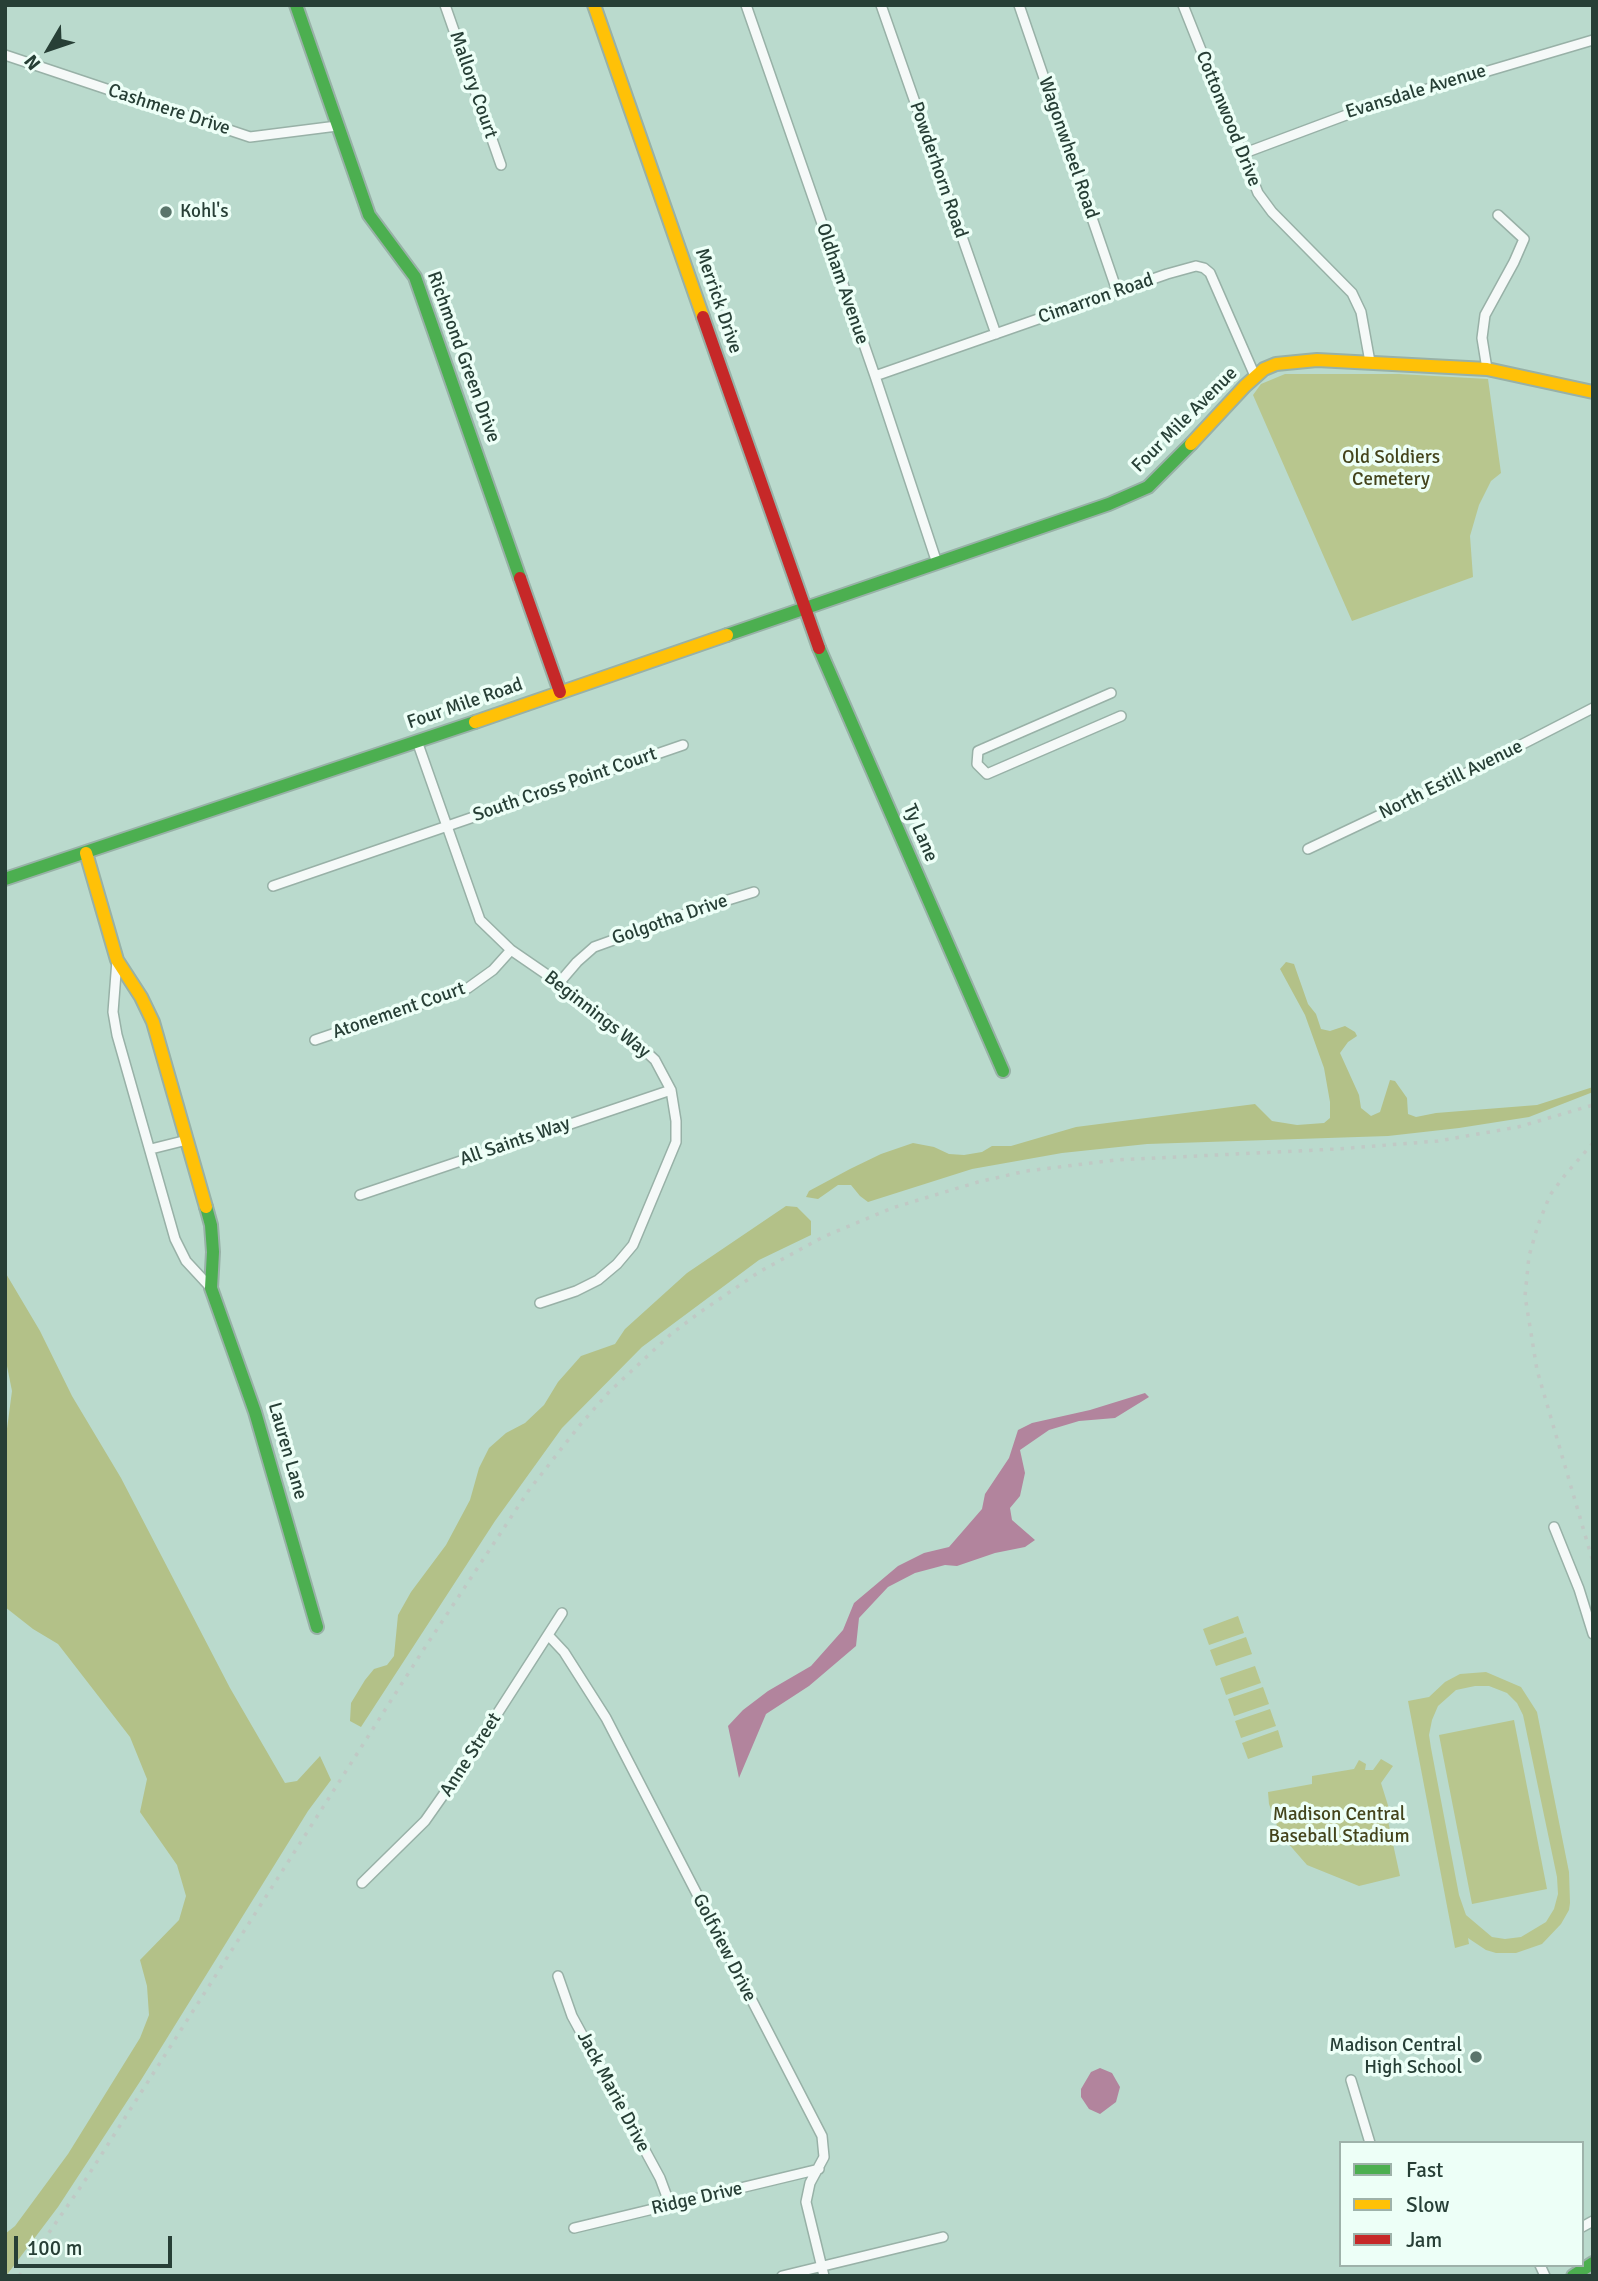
<!DOCTYPE html>
<style>
body{margin:0}
#map{position:relative;width:1598px;height:2281px;overflow:hidden;background:#badacd;font-family:Signika,sans-serif}
canvas{display:block}
.frame{position:absolute;inset:0;border:7px solid #273f36;pointer-events:none}
.legend{position:absolute;left:1339px;top:2141px;width:245px;height:126px;box-sizing:border-box;background:#edfff7;border:2px solid #9eb2aa;margin:0;padding:9px 12px;list-style:none;font-size:21px;color:#273f36}
.legend li{display:flex;align-items:center;gap:14px;height:35px}
.legend b{width:35px;border:2px solid #9eb2aa}
.north{position:absolute;left:14px;top:14px;width:70px;height:70px;-webkit-text-stroke:5px #edfff7;paint-order:stroke;rotate:231deg;font-size:19px;font-weight:700;line-height:28px;text-align:center;color:#273f36}
.north::after{content:'';display:block;margin:auto;width:24px;height:32px;background:#273f36;clip-path:polygon(50% 0,100% 100%,50% 72%,0 100%)}
.scale{position:absolute;left:14px;top:2236px;width:158px;height:32px;box-sizing:border-box;border:4px solid #273f36;border-top:0;padding-left:9px;font-size:21px;line-height:24px;white-space:nowrap;color:#273f36;-webkit-text-stroke:5px #edfff7;paint-order:stroke}
</style>
<div id="map">
<canvas width="1598" height="2281"></canvas>
<div class="frame"></div>
<ul class="legend">
<li><b style="height:9px;background:#4caf50"></b>Fast</li>
<li><b style="height:9px;background:#ffc107"></b>Slow</li>
<li><b style="height:9px;background:#c62828"></b>Jam</li>
</ul>
<div class="north">N</div>
<div class="scale">100 m</div>
</div>
<script>
const ctx = document.querySelector('canvas').getContext('2d');
ctx.lineJoin = 'round';
function fillPath(path, color) { ctx.fillStyle = color; ctx.fill(path, 'evenodd'); }
const toPath = rows => new Path2D(rows.map(r => 'M' + r).join(''));
function trace(path, color, width, dash) { ctx.strokeStyle = color; ctx.lineWidth = width; ctx.lineCap = dash ? 'butt' : 'round'; ctx.setLineDash(dash || []); ctx.stroke(path); }
function drawText(font, color, halo, rows, align = 'center') {
  ctx.font = font + ' Signika,sans-serif'; ctx.lineWidth = 7; ctx.setLineDash([]); ctx.textBaseline = 'middle'; ctx.strokeStyle = halo; ctx.fillStyle = color; for (const [text, x, y, turn = 0] of rows) {
    ctx.save(); ctx.translate(x, y); ctx.rotate((+turn || 0) * Math.PI / 180); ctx.textAlign = isNaN(turn) ? turn : align; if (halo) ctx.strokeText(text, 0, 0); ctx.fillText(text, 0, 0); ctx.restore();
  }
}
const green = toPath([
 [1285,374,1399,374,1488,379,1501,473,1491,481,1479,505,1470,536,1473,577,1352,621,1253,395,1261,384],
 [1238,1616,1244,1633,1209,1645,1203,1629],
 [1246,1637,1252,1654,1216,1666,1210,1650],
 [1255,1666,1261,1683,1226,1695,1220,1678],
 [1486,1672,1521,1687,1537,1712,1569,1872,1570,1903,1569,1910,1561,1924,1542,1944,1516,1953,1496,1953,1486,1950,1468,1938,1469,1944,1455,1948,1408,1701,1429,1697,1445,1682,1460,1674],
 [1475,1686,1489,1686,1507,1693,1517,1703,1523,1715,1557,1877,1558,1894,1554,1909,1546,1922,1521,1937,1505,1939,1492,1937,1466,1915,1459,1895,1431,1748,1429,1735,1432,1720,1438,1706,1456,1690],
 [1263,1687,1269,1704,1234,1716,1228,1699],
 [1270,1709,1276,1726,1241,1738,1235,1721],
 [1514,1720,1547,1889,1472,1904,1439,1735],
 [1278,1730,1283,1747,1248,1759,1242,1743],
 [1381,1759,1393,1766,1381,1783,1391,1815,1388,1821,1400,1876,1359,1886,1307,1865,1280,1834,1269,1804,1268,1792,1312,1784,1312,1776,1354,1769,1359,1760,1366,1764,1365,1770,1373,1770]
]);
const forest = toPath([
 [1286,962,1294,964,1308,1004,1316,1014,1321,1029,1330,1031,1345,1026,1355,1032,1357,1036,1348,1042,1340,1053,1359,1095,1361,1108,1371,1116,1380,1112,1390,1080,1395,1081,1407,1098,1408,1114,1416,1117,1436,1113,1537,1105,1593,1087,1593,1092,1529,1117,1459,1128,1388,1136,1147,1144,1062,1153,972,1169,868,1202,860,1196,851,1185,838,1185,818,1199,806,1197,809,1191,850,1169,881,1154,913,1143,934,1147,949,1154,964,1155,982,1152,992,1146,1011,1146,1076,1127,1255,1104,1272,1121,1297,1125,1324,1123,1330,1118,1330,1102,1324,1068,1305,1015,1280,969],
 [786,1206,797,1207,811,1221,811,1235,759,1260,642,1347,562,1428,495,1521,361,1727,350,1721,351,1703,365,1680,374,1669,387,1665,394,1656,398,1615,411,1592,446,1545,470,1500,479,1468,489,1448,506,1433,525,1423,544,1405,558,1382,581,1356,615,1344,625,1329,687,1273],
 [5,1272,40,1331,72,1396,121,1478,230,1688,285,1783,297,1781,320,1756,331,1780,308,1811,141,2080,58,2207,6,2276,5,2234,15,2226,68,2154,140,2038,149,2015,147,1986,140,1960,179,1920,186,1896,177,1865,140,1812,147,1779,130,1737,58,1644,33,1629,5,1607,5,1444,12,1391,5,1356]
]);
const water = toPath([
 [1145,1393,1149,1397,1115,1418,1079,1421,1049,1430,1020,1450,1025,1473,1020,1496,1010,1508,1012,1520,1035,1540,1025,1547,995,1553,957,1566,945,1565,915,1573,888,1587,859,1618,856,1646,809,1686,766,1714,739,1778,728,1726,743,1710,768,1691,811,1666,843,1630,854,1603,898,1566,924,1553,949,1547,982,1509,985,1494,1009,1458,1018,1430,1032,1423,1090,1410],
 [1100,2068,1112,2073,1120,2087,1116,2102,1100,2114,1089,2109,1081,2097,1081,2089,1091,2072]
]);
const street = toPath([
 [445,5,501,165],
 [746,5,875,376,937,563],
 [881,5,996,334],
 [1019,5,1117,291],
 [1183,5,1258,193,1272,212,1352,293,1361,312,1370,362],
 [5,55,250,137,337,126],
 [1242,154,1373,105,1593,40],
 [1487,369,1482,338,1485,315,1514,262,1524,239,1498,215],
 [875,376,1167,274,1196,266,1204,268,1210,273,1255,376],
 [1111,693,978,751,977,764,987,774,1121,716],
 [417,741,480,920,511,950,559,983,641,1047,655,1060,671,1090,676,1121,676,1142,633,1245,617,1264,598,1280,576,1291,540,1303],
 [1308,849,1437,788,1593,708],
 [273,886,683,745],
 [117,960,113,1012,117,1035,175,1239,186,1261,211,1288],
 [559,983,577,962,594,947,702,908,754,892],
 [315,1040,468,988,493,970,511,950],
 [151,1149,187,1140],
 [360,1195,671,1090],
 [1554,1527,1579,1589,1593,1634],
 [549,1636,564,1652,606,1718,822,2136,824,2157,810,2183,806,2202,824,2276],
 [362,1883,425,1821,465,1764,562,1613],
 [558,1976,572,2016,660,2178,670,2205],
 [1351,2080,1370,2143],
 [1582,2227,1593,2221],
 [574,2228,819,2169],
 [1540,2265,1545,2276],
 [782,2276,943,2237]
]);
const fast = toPath([
 [296,5,369,215,415,277,520,578],
 [727,635,1109,504,1148,487,1191,444],
 [819,648,1003,1071],
 [5,879,475,722],
 [206,1207,211,1225,213,1252,211,1288,255,1412,317,1627],
 [1573,2276,1593,2263]
]);
const slow = toPath([
 [594,5,703,317],
 [1191,444,1245,386,1264,369,1276,364,1317,360,1487,369,1593,392],
 [475,722,727,635],
 [86,853,117,960,141,997,153,1022,206,1207]
]);
const jam = toPath([
 [703,317,819,648],
 [520,578,560,692]
]);
const rail = toPath([
 [1593,1143,1565,1175,1550,1195,1538,1225,1529,1256,1525,1296,1537,1370,1593,1562],
 [19,2276,84,2182,420,1655,529,1490,580,1425,609,1392,670,1335,699,1313,759,1272,823,1237,892,1208,978,1182,1026,1171,1116,1160,1337,1149,1438,1141,1518,1127,1593,1105]
]);
const markers = [
 [166,212,7,"#5a756b"],
 [1476,2057,7,"#5a756b"]
];
const streetNames = [
 ["Mallory Court",473,85,71],
 ["Evansdale Avenue",1416,92,-17],
 ["Cashmere Drive",169,110,18],
 ["Cottonwood Drive",1228,119,68],
 ["Wagonwheel Road",1068,148,71],
 ["Powderhorn Road",938,170,71],
 ["Oldham Avenue",842,284,71],
 ["Cimarron Road",1096,299,-19],
 ["Merrick Drive",718,301,71],
 ["Richmond Green Drive",463,357,70],
 ["Four Mile Avenue",1185,420,-45],
 ["Four Mile Road",465,704,-19],
 ["North Estill Avenue",1451,780,-26],
 ["South Cross Point Court",565,785,-19],
 ["Ty Lane",920,833,67],
 ["Golgotha Drive",670,920,-19],
 ["Atonement Court",399,1011,-19],
 ["Beginnings Way",597,1015,38],
 ["All Saints Way",515,1142,-19],
 ["Lauren Lane",287,1451,74],
 ["Anne Street",471,1755,-57],
 ["Golfview Drive",724,1948,63],
 ["Jack Marie Drive",613,2092,62],
 ["Ridge Drive",697,2199,-13]
];
const poiNames = [
 ["Kohl's",180,212],
 ["Madison Central",1462,2046,"right"],
 ["High School",1462,2068,"right"]
];
const parkNames = [
 ["Old Soldiers",1391,458],
 ["Cemetery",1391,480],
 ["Madison Central",1339,1815],
 ["Baseball Stadium",1339,1837]
];
fillPath(green, '#b8c68e');
fillPath(forest, '#b3c188');
fillPath(water, '#b2849d');
trace(street, '#98b1a7', 12);
trace(fast, '#98b1a7', 16);
trace(slow, '#98b1a7', 16);
trace(jam, '#98b1a7', 16);
trace(street, '#f5f9f8', 9);
trace(fast, '#4caf50', 12);
trace(slow, '#ffc107', 12);
trace(jam, '#c62828', 12);
trace(rail, '#c0c9c5', 3.5, [3.5, 7]);
for (const [x, y, r, color] of markers) { const dot = new Path2D(); dot.arc(x, y, r, 0, 2 * Math.PI); ctx.fillStyle = color; ctx.fill(dot); trace(dot, '#edfff7', 2.5); }
drawText('19px', '#273f36', '#edfff7', streetNames);
drawText('19px', '#273f36', '#edfff7', poiNames, 'left');
drawText('19px', '#44441c', '#edfff7', parkNames);
</script>
